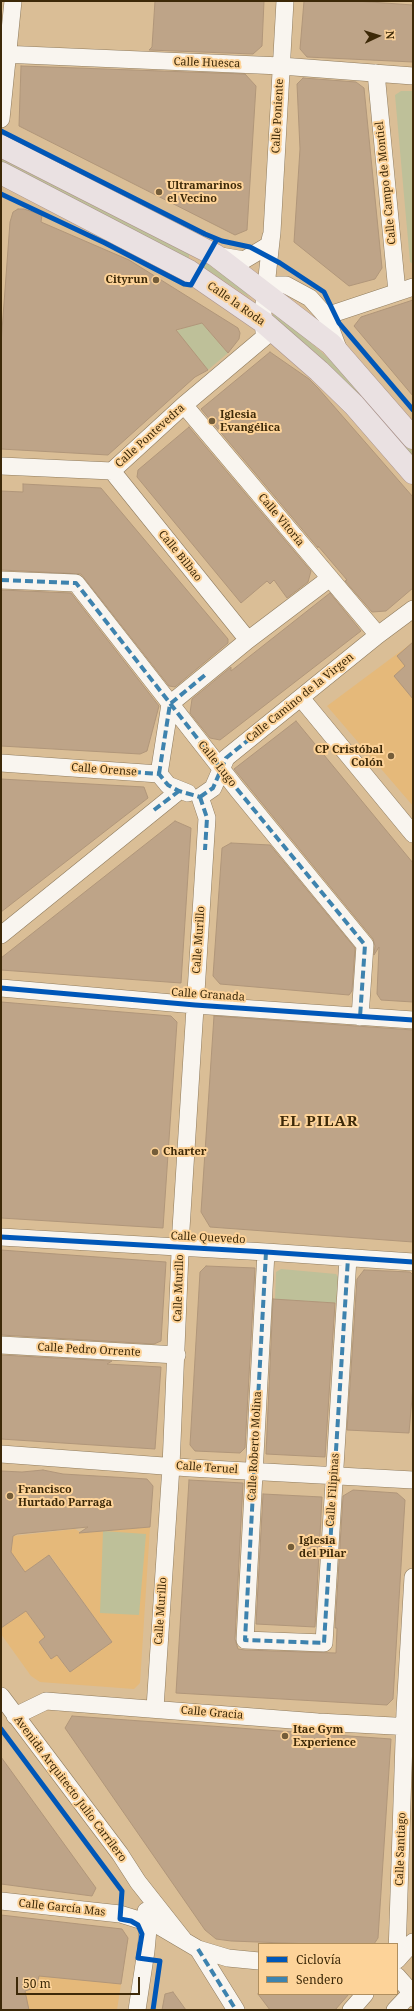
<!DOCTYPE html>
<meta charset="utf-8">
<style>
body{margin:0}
#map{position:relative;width:414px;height:2011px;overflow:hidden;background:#dabe96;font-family:"Noto Serif",serif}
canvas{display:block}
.frame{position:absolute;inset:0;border:2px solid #3d2908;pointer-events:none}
.legend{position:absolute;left:258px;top:1943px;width:140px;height:52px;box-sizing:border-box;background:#fdd399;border:1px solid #b08f5f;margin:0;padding:5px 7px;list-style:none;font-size:12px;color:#3d2908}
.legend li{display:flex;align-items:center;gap:8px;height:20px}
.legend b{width:20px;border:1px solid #b08f5f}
.north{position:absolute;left:358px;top:16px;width:40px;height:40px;-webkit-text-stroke:3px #fdd399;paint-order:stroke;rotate:86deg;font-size:11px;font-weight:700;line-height:16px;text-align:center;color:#3d2908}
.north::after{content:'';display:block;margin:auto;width:14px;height:18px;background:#3d2908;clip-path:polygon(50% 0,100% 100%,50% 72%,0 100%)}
.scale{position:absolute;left:16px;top:1977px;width:124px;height:18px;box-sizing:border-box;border:2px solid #3d2908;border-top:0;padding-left:5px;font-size:12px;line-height:14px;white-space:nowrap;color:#3d2908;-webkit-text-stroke:3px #fdd399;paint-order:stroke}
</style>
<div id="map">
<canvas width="414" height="2011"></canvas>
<div class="frame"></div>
<ul class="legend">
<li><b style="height:5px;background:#0057b8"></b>Ciclovía</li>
<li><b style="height:5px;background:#3e83ae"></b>Sendero</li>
</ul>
<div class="north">N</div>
<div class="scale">50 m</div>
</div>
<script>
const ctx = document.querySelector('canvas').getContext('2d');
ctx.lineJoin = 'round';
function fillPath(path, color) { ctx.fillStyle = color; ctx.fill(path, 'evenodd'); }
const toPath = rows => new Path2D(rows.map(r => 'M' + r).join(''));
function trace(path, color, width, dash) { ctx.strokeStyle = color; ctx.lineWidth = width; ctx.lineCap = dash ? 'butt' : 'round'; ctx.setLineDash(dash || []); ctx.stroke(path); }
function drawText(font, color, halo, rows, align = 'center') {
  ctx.font = font + ' "Noto Serif",serif'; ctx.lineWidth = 4; ctx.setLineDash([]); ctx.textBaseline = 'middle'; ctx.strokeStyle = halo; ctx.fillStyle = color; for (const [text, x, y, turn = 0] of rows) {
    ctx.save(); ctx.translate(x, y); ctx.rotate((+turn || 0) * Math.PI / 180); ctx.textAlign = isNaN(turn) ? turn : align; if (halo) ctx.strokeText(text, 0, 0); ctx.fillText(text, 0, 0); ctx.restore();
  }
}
const built = toPath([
 [413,642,413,806,327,706],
 [150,1527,140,1683,134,1689,40,1682,31,1676,1,1634,1,1628,26,1611,45,1637,39,1642,51,1659,57,1655,69,1672,112,1642,50,1555,25,1572,11,1552,13,1536,75,1529,82,1533],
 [1,1915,122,1929,128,1938,117,2010,1,2010]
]);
const green = toPath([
 [401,91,413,91,413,264,410,262,395,95],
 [1,159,189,254,189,259,1,164],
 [205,262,242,288,250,298,203,267],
 [273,310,335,364,413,452,413,457,357,393,337,373,318,355,273,318],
 [201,322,228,353,208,370,176,331],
 [281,1269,336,1274,338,1277,336,1303,275,1300,276,1272],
 [103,1531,146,1534,139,1615,100,1613]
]);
const building = toPath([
 [155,1,264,1,262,46,253,54,149,50,152,47,155,1],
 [304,1,356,1,413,5,413,62,307,57,300,49,304,1],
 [21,66,245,74,256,86,247,230,235,235,19,126,21,66],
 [303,78,356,82,364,88,382,268,375,279,349,286,294,242,300,149,297,84,303,78],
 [18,209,24,209,42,215,41,222,129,260,238,328,240,333,239,339,228,353,202,323,176,330,208,370,195,377,108,455,1,449,1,344,10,222,13,212,18,209],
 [413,300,413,396,354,326,361,317,413,300],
 [270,352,309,379,318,388,413,497,413,588,386,611,372,612,345,581,347,580,318,546,318,548,201,409,270,352],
 [189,427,311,571,308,582,287,598,274,580,270,584,267,581,241,603,137,477,138,470,189,427],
 [23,484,101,488,228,639,228,643,175,687,169,686,81,574,1,570,1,491,23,492,23,484],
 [1,590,71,593,159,706,147,751,140,754,1,746,1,590],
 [330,593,361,631,220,740,210,738,190,713,192,699,231,667,231,671,330,593],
 [413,642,413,699,394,676,405,666,397,656,413,642],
 [296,721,413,863,413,1002,381,1000,377,994,379,947,374,955,375,946,373,939,234,769,296,721],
 [1,779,144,787,148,798,1,912,1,779],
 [175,821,191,828,181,983,1,970,1,958,175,821],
 [231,843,270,845,355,948,352,991,349,995,220,984,213,976,222,848,231,843],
 [1,1002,171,1016,177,1022,163,1228,1,1218,1,1002],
 [214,1016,413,1030,413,1242,210,1227,201,1212,214,1016],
 [1,1250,166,1262,161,1341,154,1344,1,1335,1,1250],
 [206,1266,255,1268,245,1448,240,1453,195,1451,190,1445,200,1272,206,1266],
 [364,1270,410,1272,413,1275,413,1386,409,1433,347,1430,357,1279,364,1270],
 [273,1299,335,1303,325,1457,266,1454,273,1299],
 [1,1355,112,1361,107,1364,161,1367,155,1449,1,1439,1,1355],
 [43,1470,63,1474,147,1479,153,1486,150,1527,79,1533,88,1527,17,1534,13,1536,11,1552,25,1572,49,1555,112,1642,70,1672,57,1655,51,1659,39,1642,45,1637,26,1611,1,1628,1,1471,22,1472,43,1470],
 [189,1480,243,1483,235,1639,238,1649,245,1650,336,1653,337,1628,335,1628,343,1496,353,1490,397,1493,405,1500,393,1699,387,1705,176,1693,189,1480],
 [263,1494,322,1497,315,1627,256,1624,263,1494],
 [72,1716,391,1739,378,1938,374,1944,311,1944,231,1941,216,1939,205,1930,65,1728,72,1716],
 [1,1757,96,1888,92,1896,1,1884,1,1757],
 [1,1915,122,1929,128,1938,121,1984,39,1976,37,1987,25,1991,29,2010,1,2010,1,1915],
 [173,1992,186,2010,162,2010,165,1994,173,1992],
 [258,1994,349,1994,335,2010,270,2010,258,1994]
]);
const street = toPath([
 [1,54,281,66,413,76],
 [376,73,397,292],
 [1,119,13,1],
 [215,255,244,260,269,245,271,236],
 [265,292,278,285,286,285,310,298,326,316,339,351],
 [326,316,413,287],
 [264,332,263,313,272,232,285,1],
 [184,405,378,635],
 [1,466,112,471,184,405,273,330],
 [112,471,248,640],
 [1,580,76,583,237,789,365,945,360,1017],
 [301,698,413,834],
 [1,763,159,774,168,785,188,793],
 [159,774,170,704,248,640,330,578],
 [200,797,213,788,226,758,378,635,413,609],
 [1,935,179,791],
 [1,988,195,1005,413,1020],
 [1,1237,266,1252,413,1262],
 [266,1252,245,1640,324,1643,348,1258],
 [1,1345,177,1355],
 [1,1454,191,1468,413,1480],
 [1,1696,120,1854,138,1882,183,1939],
 [155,1708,171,1466,181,1229,207,818,200,797],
 [15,1716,46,1701,318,1722,413,1727],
 [1,1901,120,1914,159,1926,198,1949,236,2010],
 [198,1949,228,1958,259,1961],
 [397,1954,405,1711,413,1577],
 [397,1960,413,1942],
 [397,1976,411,1992,413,1998],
 [137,2010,146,1951,148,1929,146,1911],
 [351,2010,365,1994],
 [395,2010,413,1991]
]);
const primary = toPath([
 [1,146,215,255,331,344,413,438],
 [1,173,189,271,263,322,319,371,354,405,413,473]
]);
const quiet = toPath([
 [1,580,76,583,237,789,365,945,360,1017],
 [121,771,159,774,168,785,179,791,200,797],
 [159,774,170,704,205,675],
 [200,797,213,788,226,758,262,729],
 [200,797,207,818,205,850],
 [154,810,179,791],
 [266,1252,245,1640,324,1643,348,1258],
 [198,1949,236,2010]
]);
const cycleway = toPath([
 [1,131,205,234,222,241,250,247,280,263,324,292,339,323,413,410],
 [1,194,105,243,184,284,191,285,217,239],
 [1,988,195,1005,413,1020],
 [1,1237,266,1252,413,1262],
 [1,1729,122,1891,120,1919,131,1921,138,1925,142,1934,138,1958,160,1961,153,2010]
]);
const markers = [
 [159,192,4,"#745d3a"],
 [156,280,4,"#745d3a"],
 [212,421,4,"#745d3a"],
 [391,756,4,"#745d3a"],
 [155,1152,4,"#745d3a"],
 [10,1496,4,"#745d3a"],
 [291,1547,4,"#745d3a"],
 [285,1736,4,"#745d3a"]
];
const streetNames = [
 ["Calle Huesca",207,63,2],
 ["Calle Poniente",278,116,-87],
 ["Calle Campo de Montiel",386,183,-96],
 ["Calle la Roda",236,304,35],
 ["Calle Pontevedra",150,436,-42],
 ["Calle Vitoria",281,520,50],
 ["Calle Bilbao",180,556,51],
 ["Calle Camino de la Virgen",300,698,-39],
 ["Calle Lugo",217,764,52],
 ["Calle Orense",104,770,4],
 ["Calle Murillo",199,940,-86],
 ["Calle Granada",208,995,4],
 ["Calle Quevedo",208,1238,3],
 ["Calle Murillo",179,1288,-88],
 ["Calle Pedro Orrente",89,1350,3],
 ["Calle Roberto Molina",255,1446,-87],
 ["Calle Teruel",207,1468,4],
 ["Calle Filipinas",333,1490,-86],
 ["Calle Murillo",161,1611,-86],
 ["Calle Gracia",212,1713,5],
 ["Avenida Arquitecto Julio Carrilero",70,1789,53],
 ["Calle Santiago",401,1849,-88],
 ["Calle García Mas",62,1908,6]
];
const poiNames = [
 ["Ultramarinos",167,186],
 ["el Vecino",167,199],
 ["Cityrun",148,280,"right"],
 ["Iglesia",220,415],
 ["Evangélica",220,428],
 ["CP Cristóbal",383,750,"right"],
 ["Colón",383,763,"right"],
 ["Charter",163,1152],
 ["Francisco",18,1490],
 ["Hurtado Parraga",18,1503],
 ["Iglesia",299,1541],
 ["del Pilar",299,1554],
 ["Itae Gym",293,1730],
 ["Experience",293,1743]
];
const districtNames = [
 ["EL PILAR",319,1122]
];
fillPath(built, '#e5b97a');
fillPath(green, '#bec099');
fillPath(building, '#bea488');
trace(building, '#b0967a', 1);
trace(street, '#8f7b5d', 18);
trace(primary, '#aa938c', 23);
trace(street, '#f9f5ef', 17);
trace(primary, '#eae1e2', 22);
trace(quiet, '#3e83ae', 4, [8, 4]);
trace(cycleway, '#0057b8', 5);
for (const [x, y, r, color] of markers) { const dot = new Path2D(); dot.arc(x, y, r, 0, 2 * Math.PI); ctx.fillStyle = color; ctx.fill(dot); trace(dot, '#fdd399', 1.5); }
drawText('11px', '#3d2908', '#fdd399', streetNames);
drawText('bold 11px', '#3d2908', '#fdd399', poiNames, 'left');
ctx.letterSpacing = '1px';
drawText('bold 15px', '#3d2908', '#fdd399', districtNames);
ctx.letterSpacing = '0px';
</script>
